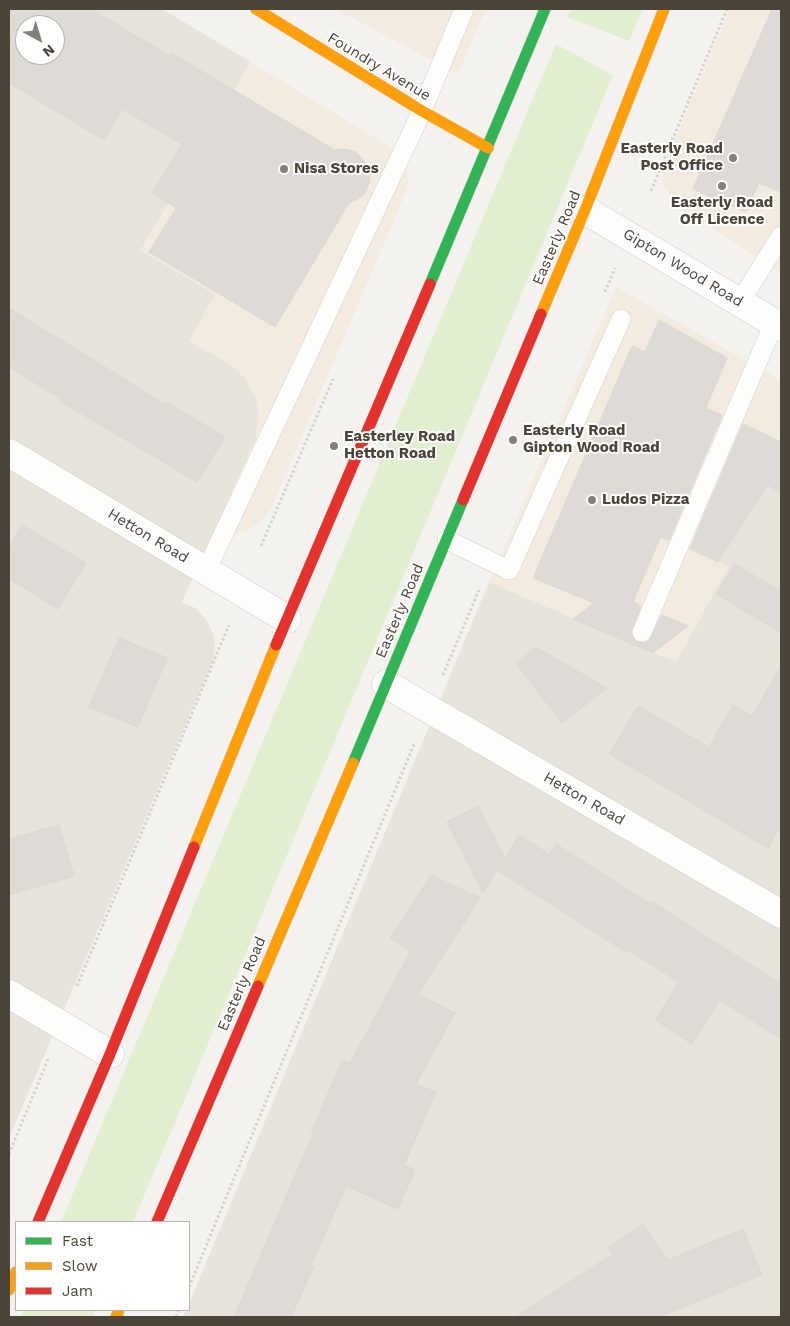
<!DOCTYPE html>
<style>
body{margin:0}
#map{position:relative;width:790px;height:1326px;overflow:hidden;background:#f4f2ee;font-family:"Work Sans",sans-serif}
canvas{display:block}
.frame{position:absolute;inset:0;border:10px solid #4b4439;pointer-events:none}
.legend{position:absolute;left:15px;top:1221px;width:175px;height:90px;box-sizing:border-box;background:#fff;border:1px solid #b7b4b0;margin:0;padding:6px 9px;list-style:none;font-size:15px;color:#4b4439}
.legend li{display:flex;align-items:center;gap:10px;height:25px}
.legend b{width:25px;border:1px solid #b7b4b0}
.north{position:absolute;left:15px;top:15px;width:50px;height:50px;box-sizing:border-box;background:#fff;border:1px solid #b7b4b0;border-radius:50%;rotate:141deg;font-size:14px;font-weight:700;line-height:20px;text-align:center;color:#4b4439}
.north::after{content:'';display:block;margin:auto;width:18px;height:22px;background:#868178;clip-path:polygon(50% 0,100% 100%,50% 72%,0 100%)}
</style>
<div id="map">
<canvas width="790" height="1326"></canvas>
<div class="frame"></div>
<ul class="legend">
<li><b style="height:6px;background:#30b455"></b>Fast</li>
<li><b style="height:6px;background:#ff9f0a"></b>Slow</li>
<li><b style="height:6px;background:#e5322d"></b>Jam</li>
</ul>
<div class="north">N</div>
</div>
<script>
const ctx = document.querySelector('canvas').getContext('2d');
ctx.lineJoin = 'round';
function fillPath(path, color) { ctx.fillStyle = color; ctx.fill(path, 'evenodd'); }
const toPath = rows => new Path2D(rows.map(r => 'M' + r).join(''));
function trace(path, color, width, dash) { ctx.strokeStyle = color; ctx.lineWidth = width; ctx.lineCap = dash ? 'butt' : 'round'; ctx.setLineDash(dash || []); ctx.stroke(path); }
function drawText(font, color, halo, rows, align = 'center') {
  ctx.font = font + ' "Work Sans",sans-serif'; ctx.lineWidth = 4; ctx.setLineDash([]); ctx.textBaseline = 'middle'; ctx.strokeStyle = halo; ctx.fillStyle = color; for (const [text, x, y, turn = 0] of rows) {
    ctx.save(); ctx.translate(x, y); ctx.rotate((+turn || 0) * Math.PI / 180); ctx.textAlign = isNaN(turn) ? turn : align; if (halo) ctx.strokeText(text, 0, 0); ctx.fillText(text, 0, 0); ctx.restore();
  }
}
const residential = toPath([
 [9,9,162,9,251,62,141,250,215,294,190,341,227,362,244,377,256,397,259,418,255,440,182,602,195,608,205,618,212,631,215,645,213,660,9,1138],
 [25,25,55,25,55,55,25,55],
 [781,465,781,1317,183,1317,186,1310,189,1310,189,1304,489,582,676,662,728,566,718,562]
]);
const commercial = toPath([
 [335,9,486,9,458,74],
 [730,9,781,9,781,265,777,272,672,200,663,185,662,171],
 [251,62,395,150,402,159,407,169,408,181,406,192,271,509,261,522,246,531,230,535,213,533,255,440,259,418,256,397,244,377,227,362,190,341,215,294,141,250],
 [616,287,781,380,781,465,718,562,729,566,676,662,489,582]
]);
const green = toPath([
 [571,9,643,9,629,41,567,17],
 [556,44,613,75,187,1094,133,1222,61,1222],
 [24,1310,96,1310,93,1317,21,1317]
]);
const building = toPath([
 [9,9,91,9,170,56,171,53,335,150,344,149,354,151,361,157,367,165,370,174,369,183,365,193,358,199,349,203,275,327,149,252,176,208,152,193,182,144,122,109,104,140,9,83,9,9],
 [25,25,55,25,55,55,25,55,25,25],
 [772,9,781,9,781,192,759,183,746,212,693,189,772,9],
 [9,308,165,404,166,402,225,437,197,482,60,401,61,399,9,367,9,308],
 [659,320,727,358,706,408,722,415,669,540,661,537,660,538,633,602,641,606,631,633,633,638,637,642,644,643,649,641,662,615,688,626,653,653,573,619,594,603,533,578,632,346,645,352,659,320],
 [743,424,781,442,781,494,768,485,718,562,690,549,743,424],
 [22,525,86,563,58,609,9,579,9,547,22,525],
 [735,564,781,592,781,633,716,594,735,564],
 [119,638,167,658,138,727,89,707,119,638],
 [536,647,607,688,562,723,516,663,536,647],
 [781,666,781,825,768,848,609,754,638,706,709,747,733,705,752,716,781,666],
 [478,806,505,858,519,835,549,854,556,844,649,903,651,901,781,984,781,1039,720,1000,692,1044,655,1020,679,982,628,950,626,952,497,870,483,893,447,822,478,806],
 [59,825,74,876,9,895,9,839,59,825],
 [431,875,480,898,418,994,455,1013,416,1084,436,1092,404,1165,415,1170,398,1209,346,1186,311,1265,314,1266,291,1317,234,1317,313,1134,311,1134,342,1060,350,1063,411,951,390,938,431,875],
 [643,1224,668,1260,743,1229,762,1275,659,1317,515,1317,613,1254,608,1247,643,1224]
]);
const path = toPath([
 [651,191,727,9],
 [605,292,615,268],
 [261,546,333,379],
 [443,675,479,590],
 [77,986,229,625],
 [9,1154,49,1057],
 [189,1287,415,742],
 [176,1317,179,1310]
]);
const lane = toPath([
 [740,302,781,236],
 [447,540,509,570,621,319],
 [206,571,422,111,464,9],
 [642,632,774,323]
]);
const street = toPath([
 [585,210,781,327],
 [9,453,287,619],
 [386,684,781,914],
 [9,994,110,1054]
]);
const fast = toPath([
 [430,284,545,9],
 [353,763,463,500]
]);
const slow = toPath([
 [256,9,422,111,488,148],
 [541,314,585,210,664,9],
 [194,847,276,645],
 [258,986,353,763],
 [9,1290,16,1272],
 [116,1317,119,1310]
]);
const jam = toPath([
 [463,500,541,314],
 [276,645,430,284],
 [38,1222,110,1054,194,847],
 [157,1222,258,986]
]);
const markers = [
 [733,158,5,"#868178"],
 [284,169,5,"#868178"],
 [722,186,5,"#868178"],
 [513,440,5,"#868178"],
 [334,446,5,"#868178"],
 [592,500,5,"#868178"]
];
const streetNames = [
 ["Foundry Avenue",379,67,31],
 ["Easterly Road",557,238,-67],
 ["Gipton Wood Road",683,268,31],
 ["Hetton Road",148,536,31],
 ["Easterly Road",400,611,-67],
 ["Hetton Road",584,799,30],
 ["Easterly Road",242,984,-67]
];
const poiNames = [
 ["Easterly Road",723,149,"right"],
 ["Post Office",723,166,"right"],
 ["Nisa Stores",294,169],
 ["Easterly Road",722,203,"center"],
 ["Off Licence",722,220,"center"],
 ["Easterly Road",523,431],
 ["Gipton Wood Road",523,448],
 ["Easterley Road",344,437],
 ["Hetton Road",344,454],
 ["Ludos Pizza",602,500]
];
fillPath(residential, '#e7e4dc');
fillPath(commercial, '#f3ebdf');
fillPath(green, '#e1eecf');
fillPath(building, '#dedbd6');
trace(building, '#dcd9d4', 1);
trace(lane, '#d2d0cb', 20);
trace(street, '#d2d0cb', 29);
trace(fast, '#d3cfc5', 12);
trace(slow, '#d3cfc5', 12);
trace(jam, '#d3cfc5', 12);
trace(path, '#d3d2cc', 3, [2.5, 2.5]);
trace(lane, '#fdfdfc', 19);
trace(street, '#fdfdfc', 28);
trace(fast, '#30b455', 11);
trace(slow, '#ff9f0a', 11);
trace(jam, '#e5322d', 11);
for (const [x, y, r, color] of markers) { const dot = new Path2D(); dot.arc(x, y, r, 0, 2 * Math.PI); ctx.fillStyle = color; ctx.fill(dot); trace(dot, '#fff', 2); }
drawText('15px', '#4b4439', '#fff', streetNames);
drawText('bold 15px', '#4b4439', '#fff', poiNames, 'left');
</script>
